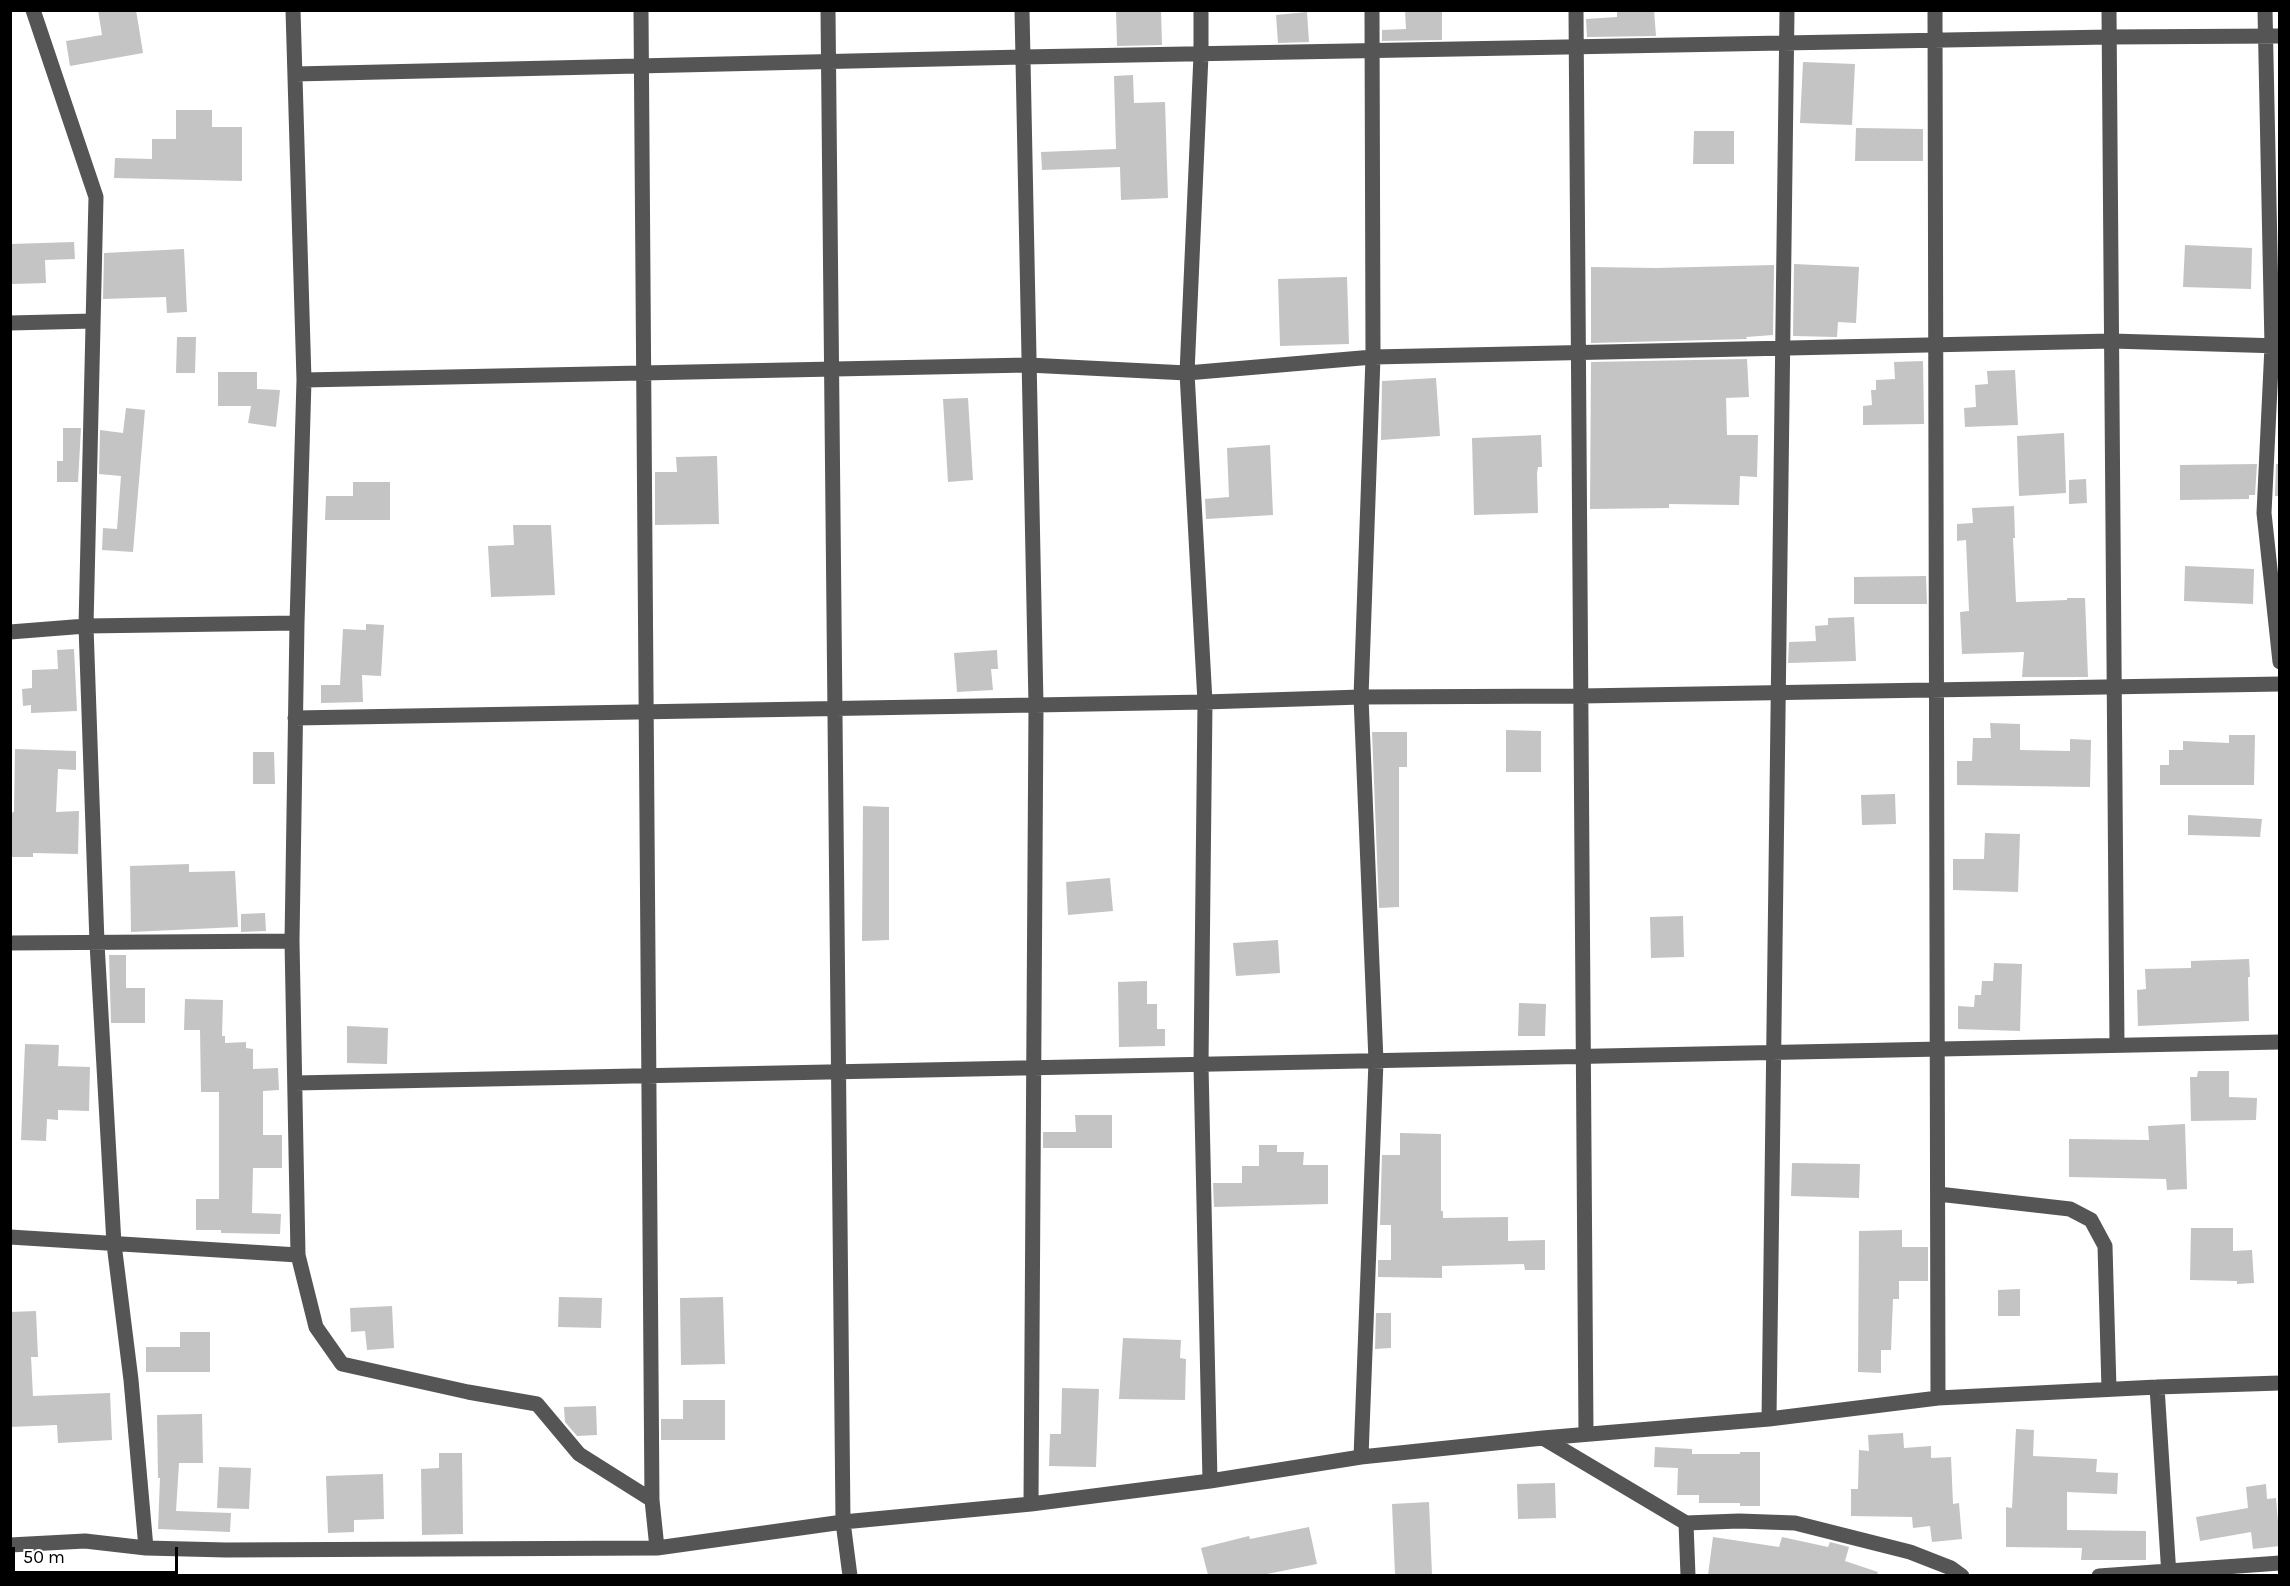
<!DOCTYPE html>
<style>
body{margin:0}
#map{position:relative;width:2290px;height:1586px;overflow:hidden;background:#fff;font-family:Karla,sans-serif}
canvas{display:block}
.frame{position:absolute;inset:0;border:12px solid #000;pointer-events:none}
.scale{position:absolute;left:12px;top:1547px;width:166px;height:27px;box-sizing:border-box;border:3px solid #000;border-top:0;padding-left:8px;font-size:18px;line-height:21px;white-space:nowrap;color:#000;-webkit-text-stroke:4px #fff;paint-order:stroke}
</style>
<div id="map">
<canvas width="2290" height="1586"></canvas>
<div class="frame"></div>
<div class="scale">50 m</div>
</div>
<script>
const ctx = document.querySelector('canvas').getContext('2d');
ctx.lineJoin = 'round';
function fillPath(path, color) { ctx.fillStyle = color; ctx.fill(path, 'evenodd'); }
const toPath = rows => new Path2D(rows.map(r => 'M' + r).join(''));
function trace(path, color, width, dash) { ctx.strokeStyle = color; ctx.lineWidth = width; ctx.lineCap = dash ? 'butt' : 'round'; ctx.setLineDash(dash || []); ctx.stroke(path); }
const building = toPath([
 [98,10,136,10,143,53,70,66,66,41,102,35],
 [1116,10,1161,10,1162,45,1117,46],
 [1405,10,1442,10,1442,40,1382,41,1382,30,1406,29],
 [1617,10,1654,10,1656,36,1587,37,1586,19,1617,17],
 [1307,12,1309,42,1278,43,1276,15],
 [1803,62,1855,64,1852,125,1800,123],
 [1133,75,1134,103,1165,102,1168,198,1121,200,1120,167,1042,170,1041,152,1116,149,1114,76],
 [176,110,212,110,212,127,242,127,242,181,114,178,115,158,152,159,152,139,176,139],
 [1856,128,1923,129,1923,161,1855,161],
 [1694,131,1734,131,1734,164,1693,164],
 [74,242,75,259,45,260,46,283,12,284,11,244],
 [2185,245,2252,248,2251,289,2183,287],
 [184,249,187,312,167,313,166,297,103,299,104,253],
 [1794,264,1859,267,1856,323,1838,322,1837,337,1793,336],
 [1774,265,1773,335,1746,337,1747,339,1591,343,1591,267,1656,268],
 [1347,277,1349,344,1280,346,1278,279],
 [177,337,196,337,195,373,176,373],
 [1747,359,1749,397,1726,398,1727,435,1758,435,1757,477,1740,476,1739,505,1669,504,1669,508,1590,509,1591,362],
 [1923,361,1924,424,1863,425,1863,406,1872,405,1871,390,1876,390,1876,380,1895,379,1894,362],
 [2015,370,2018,425,1965,427,1964,408,1976,407,1975,385,1988,384,1987,371],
 [218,372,257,372,257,389,280,390,276,427,248,423,251,406,218,406],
 [1436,378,1440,436,1381,440,1382,381],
 [968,398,973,480,948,482,943,399],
 [126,408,145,410,133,552,102,550,103,528,117,529,121,476,99,474,100,430,123,433],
 [63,428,81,428,78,482,57,482,57,461,63,461],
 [2064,433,2066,493,2019,496,2017,436],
 [1541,435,1542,467,1538,467,1537,473,1538,513,1474,515,1472,438],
 [1270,445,1273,515,1206,519,1205,499,1229,497,1227,448],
 [717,456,719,524,655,525,655,472,677,472,676,457],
 [2257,464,2255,495,2249,495,2249,499,2180,500,2180,465],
 [2276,464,2280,464,2280,496,2275,496],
 [2086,479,2087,503,2069,504,2069,480],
 [353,482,390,482,390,520,325,520,326,496,353,496],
 [2014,506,2015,538,2013,538,2016,602,2067,600,2067,598,2085,598,2088,677,2022,677,2024,652,1962,654,1960,612,1969,611,1966,540,1957,541,1957,524,1973,523,1972,508],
 [513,525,551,525,555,595,491,597,488,546,514,545],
 [2185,566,2254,569,2253,604,2184,601],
 [1926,576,1927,604,1854,604,1854,577],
 [1854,617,1856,661,1788,663,1789,642,1816,641,1815,626,1828,625,1828,618],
 [366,624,384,625,381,676,362,675,363,702,321,703,321,685,340,685,343,629,366,630],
 [74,649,77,711,31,713,31,705,23,706,22,689,32,688,32,670,58,669,57,650],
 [997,650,998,669,991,669,993,690,957,692,954,653],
 [1990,723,2020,724,2020,750,2070,751,2070,739,2091,740,2090,787,1957,785,1957,761,1972,761,1973,738,1991,738],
 [1506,730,1541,731,1541,772,1506,772],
 [1372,732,1407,732,1407,767,1399,767,1399,907,1379,908],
 [2229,735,2255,735,2254,785,2160,785,2160,765,2169,765,2169,750,2183,750,2183,741,2229,743],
 [15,749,76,751,76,770,58,769,56,812,79,811,78,854,33,853,33,857,10,857,10,813,14,812],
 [253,752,274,752,275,784,253,784],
 [1895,794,1896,824,1862,825,1861,795],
 [863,806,889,807,889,940,862,941],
 [2188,815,2262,819,2260,837,2188,835],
 [1985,833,2020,834,2018,892,1953,890,1953,859,1984,859],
 [189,864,189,872,235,871,238,927,131,932,130,866],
 [1110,878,1113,911,1068,915,1066,882],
 [265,913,266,931,241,932,241,914],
 [1683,916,1684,957,1651,958,1650,917],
 [1278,940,1280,973,1236,976,1233,943],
 [109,955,126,955,126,988,145,988,145,1023,111,1023],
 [2249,959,2250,977,2248,977,2249,1021,2138,1026,2137,990,2146,989,2145,969,2191,968,2191,961],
 [1994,963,2022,964,2020,1031,1958,1029,1958,1006,1974,1007,1975,995,1981,995,1982,981,1993,981],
 [1147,981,1147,1004,1157,1004,1157,1029,1165,1029,1165,1046,1119,1047,1118,982],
 [185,999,223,1000,222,1036,225,1036,225,1043,246,1042,246,1048,253,1049,253,1069,278,1068,279,1090,263,1091,263,1135,282,1135,282,1168,253,1168,252,1213,281,1214,280,1234,221,1233,221,1230,196,1230,196,1199,219,1199,219,1092,201,1092,200,1030,184,1030],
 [1519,1003,1546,1004,1545,1036,1518,1036],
 [347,1026,388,1028,387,1064,347,1063],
 [25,1044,59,1045,58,1066,90,1067,89,1111,58,1110,58,1120,47,1119,46,1141,21,1140],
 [2198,1071,2229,1071,2229,1097,2257,1098,2256,1120,2191,1121,2190,1077,2197,1077],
 [1075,1115,1112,1115,1112,1148,1043,1148,1043,1132,1076,1132],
 [2185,1124,2187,1189,2167,1190,2166,1179,2069,1177,2069,1139,2149,1140,2148,1126],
 [1400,1133,1441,1134,1441,1211,1443,1211,1443,1218,1508,1217,1508,1241,1545,1240,1545,1270,1525,1270,1524,1264,1442,1266,1442,1278,1378,1277,1378,1260,1391,1260,1391,1225,1380,1225,1382,1155,1400,1155],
 [1259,1145,1277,1145,1277,1152,1304,1152,1303,1165,1328,1165,1328,1204,1214,1207,1213,1183,1242,1183,1242,1166,1259,1166],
 [1792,1163,1860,1164,1859,1198,1791,1196],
 [2191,1228,2233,1228,2233,1251,2252,1250,2254,1283,2237,1284,2237,1281,2190,1280],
 [1902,1230,1902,1247,1928,1247,1928,1281,1899,1281,1899,1299,1893,1299,1891,1350,1881,1350,1881,1373,1858,1372,1859,1231],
 [2020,1289,2020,1316,1998,1316,1998,1290],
 [559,1297,602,1298,601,1328,558,1327],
 [723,1297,725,1364,681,1365,680,1298],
 [392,1306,394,1348,367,1350,365,1331,351,1332,350,1308],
 [36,1311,38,1357,31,1357,33,1396,110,1393,112,1440,58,1443,57,1425,10,1427,10,1312],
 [1376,1313,1391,1313,1391,1348,1375,1349],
 [180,1332,210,1332,210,1372,146,1372,146,1347,180,1347],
 [1123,1338,1181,1340,1180,1358,1186,1359,1185,1400,1119,1399],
 [1062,1388,1099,1389,1096,1467,1049,1466,1050,1434,1061,1434],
 [683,1400,725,1400,725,1440,661,1440,661,1419,683,1419],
 [596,1406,597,1435,577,1436,565,1422,564,1407],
 [202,1414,203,1463,179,1463,176,1511,231,1513,230,1532,158,1529,160,1478,158,1478,157,1415],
 [2016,1429,2034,1430,2033,1456,2097,1459,2096,1472,2118,1473,2117,1494,2067,1492,2067,1530,2146,1531,2146,1560,2081,1560,2082,1548,2006,1547,2006,1507,2012,1508],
 [1903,1433,1904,1448,1931,1446,1931,1458,1951,1457,1953,1504,1959,1503,1962,1539,1932,1542,1930,1526,1913,1528,1912,1517,1851,1516,1851,1489,1858,1489,1859,1450,1869,1451,1868,1435],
 [1655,1447,1692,1449,1692,1454,1740,1454,1740,1452,1760,1452,1760,1506,1740,1506,1740,1503,1699,1503,1699,1495,1677,1495,1678,1468,1654,1467],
 [439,1453,462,1453,463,1534,422,1535,421,1469,439,1468],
 [219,1467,251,1468,249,1509,217,1508],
 [383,1474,384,1519,354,1520,354,1532,328,1533,326,1476],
 [1555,1483,1556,1518,1518,1519,1517,1484],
 [2266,1484,2267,1499,2276,1498,2280,1546,2253,1549,2251,1532,2200,1541,2196,1517,2248,1508,2246,1487],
 [1429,1502,1432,1575,1395,1575,1392,1504],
 [1309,1527,1317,1564,1262,1575,1208,1575,1201,1548,1249,1536,1250,1539],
 [1713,1537,1779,1547,1782,1537,1828,1547,1830,1542,1849,1547,1845,1561,1878,1572,1877,1575,1708,1575]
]);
const minor = toPath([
 [33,10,96,197,86,626,97,943,114,1244,131,1380,146,1548],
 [293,10,304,380,297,623,292,941,298,1255,316,1327,342,1364,468,1392,537,1404,579,1454,652,1500,657,1548,843,1522,1031,1504,1210,1481,1361,1457,1543,1438,1769,1419,1938,1398,2157,1387,2280,1383],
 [641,10,652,1500],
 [828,10,843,1522,850,1576],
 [1022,10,1036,705,1031,1504],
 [1201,10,1201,55,1187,373,1205,702,1201,1065,1210,1481],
 [1576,10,1586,1434],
 [1935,10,1938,1398],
 [2109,10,2117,1045],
 [2265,10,2272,346,2264,513,2280,662],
 [295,74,1023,57,2109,37,2280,36],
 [10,323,93,321],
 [304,380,1028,365,1187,373,1373,357,2112,341,2280,346],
 [10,632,86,626,297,623],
 [295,718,1205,702,1361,697,1581,696,2280,684],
 [10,943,292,941],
 [295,1083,2280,1042],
 [1938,1194,2070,1209,2091,1220,2105,1246,2109,1389],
 [10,1237,298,1255],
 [2157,1387,2169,1576],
 [1769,1419,1787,10],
 [1543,1438,1686,1523,1739,1521,1795,1523,1910,1552,1951,1568,1962,1576],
 [1361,1457,1376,1061,1361,697,1373,357,1372,10],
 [1686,1523,1688,1576],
 [10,1545,85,1541,146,1548,226,1550,657,1548],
 [2099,1576,2280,1563]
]);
fillPath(building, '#c4c4c4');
trace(minor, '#555', 15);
</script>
